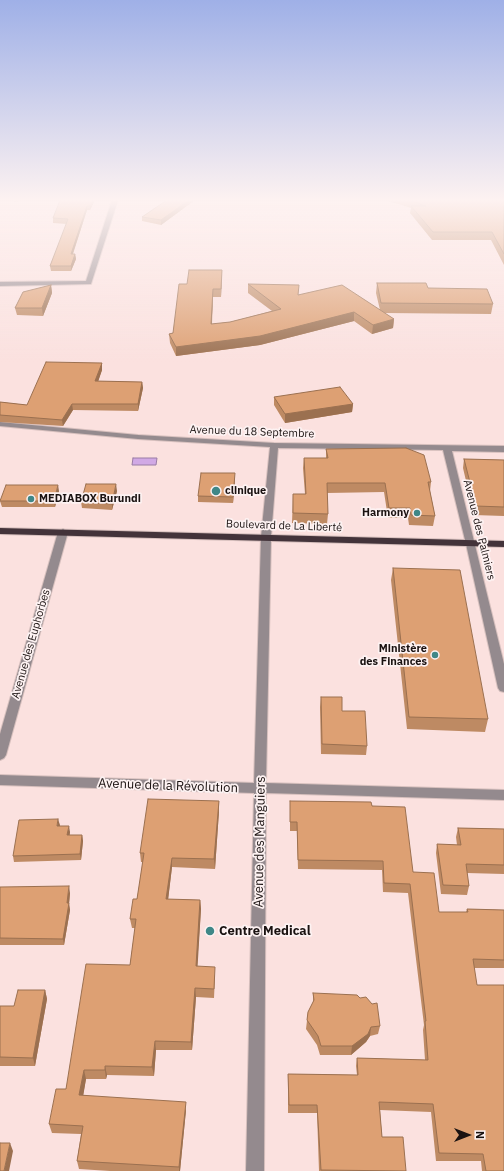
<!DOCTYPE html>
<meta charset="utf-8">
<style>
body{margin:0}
#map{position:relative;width:504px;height:1171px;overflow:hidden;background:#fbe1df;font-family:"IBM Plex Sans",sans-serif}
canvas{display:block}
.north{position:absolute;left:448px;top:1115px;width:40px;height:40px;-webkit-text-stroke:3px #fdf2f2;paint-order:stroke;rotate:90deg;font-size:11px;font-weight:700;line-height:16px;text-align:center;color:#1a1211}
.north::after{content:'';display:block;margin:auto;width:14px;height:18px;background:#1a1211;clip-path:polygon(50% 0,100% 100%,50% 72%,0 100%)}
</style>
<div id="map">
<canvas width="504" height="1171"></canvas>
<div class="north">N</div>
</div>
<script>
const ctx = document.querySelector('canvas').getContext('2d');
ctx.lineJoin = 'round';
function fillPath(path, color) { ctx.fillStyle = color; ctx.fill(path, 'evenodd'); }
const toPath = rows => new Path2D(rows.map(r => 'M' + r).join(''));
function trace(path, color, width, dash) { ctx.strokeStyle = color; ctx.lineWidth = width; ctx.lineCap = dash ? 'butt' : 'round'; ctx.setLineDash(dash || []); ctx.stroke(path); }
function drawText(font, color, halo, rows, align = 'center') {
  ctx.font = font + ' "IBM Plex Sans",sans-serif'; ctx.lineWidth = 3.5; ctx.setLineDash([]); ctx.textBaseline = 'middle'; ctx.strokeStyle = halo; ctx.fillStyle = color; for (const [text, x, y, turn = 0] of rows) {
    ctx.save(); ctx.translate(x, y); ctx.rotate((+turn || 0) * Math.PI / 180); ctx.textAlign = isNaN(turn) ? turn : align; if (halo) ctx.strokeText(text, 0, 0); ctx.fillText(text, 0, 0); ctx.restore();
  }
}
const water = toPath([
 [133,458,157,458,156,465,132,465,133,458]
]);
const minor = toPath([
 [112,200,118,200,91,284,0,286,0,282,86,281,112,200],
 [0,422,138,435,274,443,504,446,504,452,452,451,504,664,504,692,500,691,498,688,466,544,443,450,278,448,271,537,266,783,504,790,504,800,266,793,264,1171,246,1171,254,793,0,785,0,775,254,783,261,537,270,447,138,439,0,426,0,422],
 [63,529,68,532,6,755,4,758,0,760,0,734,58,532,63,529]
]);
const trunk = toPath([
 [0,528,504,541,504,547,0,534,0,528]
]);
const wall = toPath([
 [95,200,90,210,87,210,73,254,75,254,76,259,71,271,51,271,50,266,67,224,53,223,53,218],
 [167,200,195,200,161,225,142,221,142,217],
 [385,200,504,200,504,265,491,240,432,240,410,213,411,208],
 [222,270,221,297,213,297,212,324,230,322,272,311,248,293,248,284,298,295,380,310,376,293,377,283,428,288,493,304,491,314,384,313,394,319,393,328,372,334,354,321,260,345,176,356,170,343,169,334,173,333,187,284],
 [51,285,52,293,43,316,17,315,15,308],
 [102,363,102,370,98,381,142,382,143,388,138,411,73,410,63,426,0,422,0,402,27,405],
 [274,397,353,404,352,412,285,423,274,405],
 [326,449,431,482,430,491,435,516,433,526,409,525,408,518,388,518,384,492,327,493,328,514,327,524,292,523,293,494,305,494,303,468,304,458,326,458],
 [464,459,504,460,504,516,474,515,463,468],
 [235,479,233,503,198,502,198,496],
 [59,491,55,507,2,507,0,501],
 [117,491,112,510,82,508,81,502],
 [393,568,488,719,485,732,407,729,391,580],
 [321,697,342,711,367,746,366,755,321,754,320,707],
 [219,801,219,811,215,869,172,867,168,899,200,900,201,909,197,966,215,976,214,998,196,997,192,1050,156,1050,154,1076,107,1075,106,1079,86,1079,83,1095,186,1110,180,1171,110,1171,79,1169,77,1161,81,1134,52,1133,49,1124,66,1089,130,965,135,928,132,928,130,919,137,899,143,862,141,862,140,853],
 [290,801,372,806,413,872,439,912,466,912,467,909,504,910,504,968,474,968,504,1171,482,1171,481,1161,436,1161,431,1112,380,1110,382,1137,406,1171,319,1171,317,1113,288,1113,288,1074,357,1075,356,1066,357,1058,425,1060,423,1030,424,1025,408,893,383,892,382,870,298,869,297,831,290,831],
 [60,826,70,832,69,835,82,835,83,841,81,860,14,862,13,856],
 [458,828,504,829,504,874,467,873,469,886,467,895,441,894,436,853,437,844,457,845,456,837],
 [0,887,70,893,69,904,70,910,64,945,0,945],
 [45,990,47,999,35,1066,0,1066,0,1006,14,1006],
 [313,993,380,1026,378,1034,370,1036,366,1042,351,1055,320,1055,317,1045,306,1029,308,1012,313,1003]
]);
const shadedWall = toPath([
 [13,200,28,200,14,202],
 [93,200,95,200,90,210,90,206],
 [189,200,195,200,161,225,161,220],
 [87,206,87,210,71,259,71,254],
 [75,254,76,259,71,271,71,266],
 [222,270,222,278,221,297,221,289],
 [51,285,52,293,43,316,42,308],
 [213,289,213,297,211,333,211,324],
 [354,312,354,321,260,345,176,356,176,347],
 [394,319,393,328,372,334,373,325],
 [102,363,102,370,96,388,95,381],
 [142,382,143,388,138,411,138,404],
 [72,404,73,410,63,426,62,420],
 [353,404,352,412,285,423,285,414],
 [235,473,235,479,233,503,233,497],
 [116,484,117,491,112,510,112,504],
 [58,485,59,491,55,507,54,501],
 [219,801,219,811,215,869,214,859],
 [58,819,60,825,59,833,57,826],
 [69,826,70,832,69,842,67,835],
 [82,835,83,841,81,860,80,854],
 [172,858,172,867,167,909,166,899],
 [69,886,70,893,69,904,70,910,64,945,63,939],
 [200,900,201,909,197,976,196,966],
 [195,988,196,997,192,1050,191,1042],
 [45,990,47,999,35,1066,33,1058],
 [371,1027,370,1036,366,1042,351,1055,352,1046],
 [155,1041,156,1050,154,1076,152,1067],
 [105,1066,107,1075,106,1079,105,1070],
 [84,1070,86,1079,82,1103,79,1095],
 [186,1102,186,1110,180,1171,179,1171,179,1167],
 [10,1143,13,1151,9,1171,4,1171]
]);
const building = toPath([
 [60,200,93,200,90,206,87,206,71,254,75,254,71,266,50,266,68,219,53,218,60,200],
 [167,200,189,200,161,220,142,217,167,200],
 [409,200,504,200,504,254,492,232,433,232,411,206,426,206,409,200],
 [189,270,222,270,221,289,213,289,211,324,230,322,281,309,248,284,299,285,298,295,342,285,394,319,373,325,354,312,260,336,176,347,169,334,173,333,179,284,187,284,189,270],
 [377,283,426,283,428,288,487,289,493,304,381,303,377,283],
 [51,285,42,308,15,308,23,292,51,285],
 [46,362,102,363,95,381,142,382,138,404,72,404,62,420,0,415,0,402,27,405,46,362],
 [340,387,353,404,285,414,274,397,340,387],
 [406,448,424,455,431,482,428,482,435,516,411,515,410,508,389,508,385,483,327,483,328,514,293,513,293,494,306,494,304,458,328,458,326,449,406,448],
 [464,459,504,460,504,507,476,506,464,459],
 [201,473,235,473,233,497,198,496,201,473],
 [86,484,116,484,112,504,81,502,86,484],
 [6,485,58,485,54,501,0,501,6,485],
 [393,568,460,570,488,719,409,717,393,568],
 [321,697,342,697,342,711,365,711,367,746,322,744,321,697],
 [148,799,219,801,214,859,172,858,166,899,200,900,196,966,215,967,214,989,195,988,191,1042,155,1041,152,1067,105,1066,105,1070,84,1070,79,1095,186,1102,179,1167,77,1161,83,1126,49,1124,56,1089,66,1089,86,964,130,965,136,919,130,919,133,899,137,899,144,853,140,853,148,799],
 [290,801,371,802,372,806,405,807,413,872,434,873,439,912,468,912,467,909,504,910,504,960,473,959,477,985,504,985,504,1171,486,1171,483,1154,439,1153,433,1104,379,1102,382,1137,403,1137,406,1171,321,1170,317,1105,289,1105,288,1074,358,1075,357,1058,428,1060,425,1021,426,1021,410,884,384,883,383,861,298,860,297,822,290,822,290,801],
 [58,819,57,826,69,826,67,835,82,835,80,854,13,856,19,820,58,819],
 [458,828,504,829,504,865,466,864,469,886,443,885,437,844,461,845,458,828],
 [69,886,67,903,69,903,63,939,0,938,0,887,69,886],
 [18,990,45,990,33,1058,0,1057,0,1006,14,1006,18,990],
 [313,993,357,995,360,998,366,997,372,1004,377,1003,380,1026,371,1027,368,1034,352,1046,321,1046,318,1036,307,1020,308,1012,314,1000,313,993],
 [0,1143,10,1143,4,1171,0,1171,0,1143]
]);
const markers = [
 [216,491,5,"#3f8787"],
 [31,499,4,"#3f8787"],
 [417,513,4,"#3f8787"],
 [435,655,4,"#3f8787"],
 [210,931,5,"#3f8787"]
];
const streetNames = [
 ["Avenue du 18 Septembre",252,432,2],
 ["Boulevard de La Liberté",284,526,2],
 ["Avenue des Palmiers",479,530,76],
 ["Avenue des Euphorbes",31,644,-74]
];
const poiNames = [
 ["clinique",225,491],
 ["MEDIABOX Burundi",39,499],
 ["Harmony",409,513,"right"],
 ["Ministère",427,649,"right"],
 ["des Finances",427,662,"right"]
];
const nearStreetnames = [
 ["Avenue de la Révolution",168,786,2],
 ["Avenue des Manguiers",260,842,-89]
];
const nearPoinames = [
 ["Centre Medical",219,931]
];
fillPath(water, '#d1a9e5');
trace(water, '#9a7ca5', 1);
trace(minor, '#d7c0be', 2);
trace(trunk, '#d7c0be', 2);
fillPath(minor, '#948a8e');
fillPath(trunk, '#43333a');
fillPath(wall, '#be8a63');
fillPath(shadedWall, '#9b7050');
fillPath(building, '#dda073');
trace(building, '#9b7050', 1);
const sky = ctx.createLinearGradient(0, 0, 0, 364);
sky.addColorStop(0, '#9fb0e7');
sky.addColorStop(0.55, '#fdf2f1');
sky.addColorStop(1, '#fdf2f100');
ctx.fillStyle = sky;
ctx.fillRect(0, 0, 504, 364);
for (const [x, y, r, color] of markers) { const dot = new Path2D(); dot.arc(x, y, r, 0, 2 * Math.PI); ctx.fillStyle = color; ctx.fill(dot); trace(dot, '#fdf2f2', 1.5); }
drawText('11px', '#1a1211', '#fdf2f2', streetNames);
drawText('bold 11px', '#1a1211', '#fdf2f2', poiNames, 'left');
drawText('13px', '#1a1211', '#fdf2f2', nearStreetnames);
drawText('bold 13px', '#1a1211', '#fdf2f2', nearPoinames, 'left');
</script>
